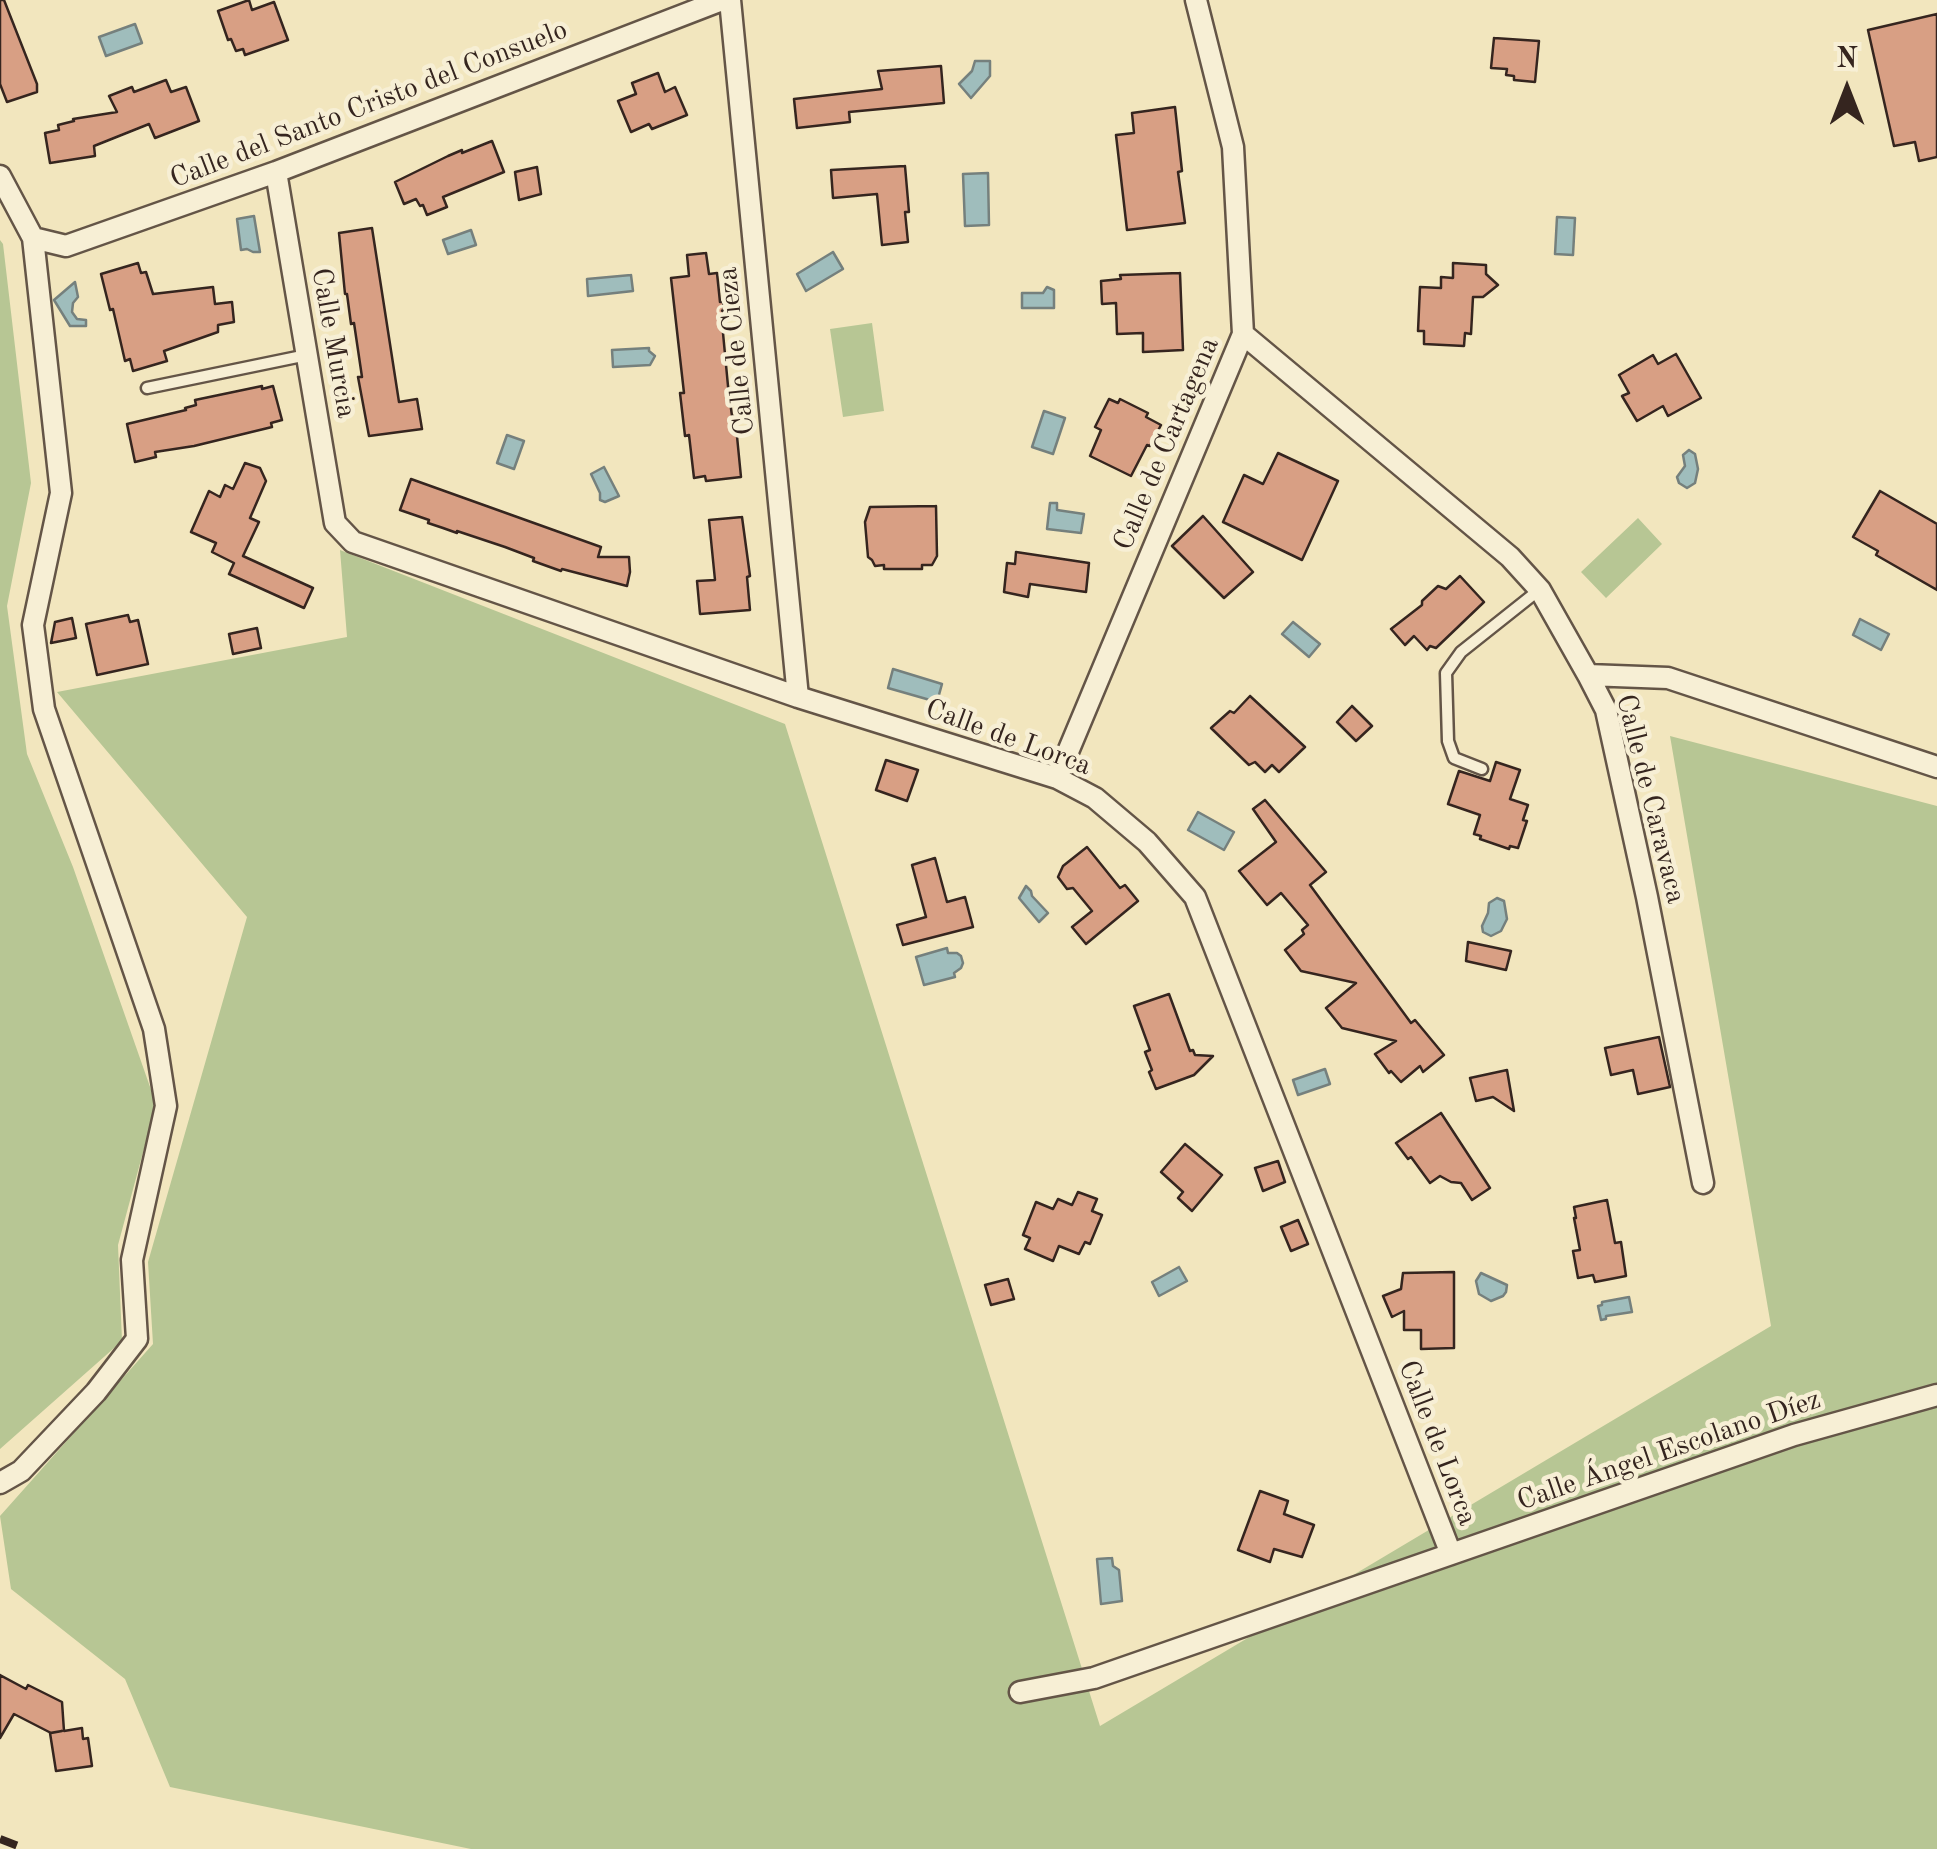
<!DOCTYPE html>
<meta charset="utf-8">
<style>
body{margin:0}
#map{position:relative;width:1937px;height:1849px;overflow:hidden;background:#f2e6be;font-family:"Old Standard TT",serif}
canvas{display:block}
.north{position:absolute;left:1797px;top:40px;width:100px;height:100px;-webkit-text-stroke:8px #f7efd5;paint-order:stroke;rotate:0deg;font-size:28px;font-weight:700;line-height:40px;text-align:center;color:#35251f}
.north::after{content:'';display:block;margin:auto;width:35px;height:45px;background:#35251f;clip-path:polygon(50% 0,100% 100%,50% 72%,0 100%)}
</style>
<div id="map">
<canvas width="1937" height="1849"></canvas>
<div class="north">N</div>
</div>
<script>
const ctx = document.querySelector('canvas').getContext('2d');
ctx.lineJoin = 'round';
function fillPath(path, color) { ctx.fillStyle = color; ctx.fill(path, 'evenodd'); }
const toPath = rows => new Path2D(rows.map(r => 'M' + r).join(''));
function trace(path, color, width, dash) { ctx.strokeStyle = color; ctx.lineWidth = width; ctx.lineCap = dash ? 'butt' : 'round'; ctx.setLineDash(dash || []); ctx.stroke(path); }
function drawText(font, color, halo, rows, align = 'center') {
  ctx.font = font + ' "Old Standard TT",serif'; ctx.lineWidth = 9; ctx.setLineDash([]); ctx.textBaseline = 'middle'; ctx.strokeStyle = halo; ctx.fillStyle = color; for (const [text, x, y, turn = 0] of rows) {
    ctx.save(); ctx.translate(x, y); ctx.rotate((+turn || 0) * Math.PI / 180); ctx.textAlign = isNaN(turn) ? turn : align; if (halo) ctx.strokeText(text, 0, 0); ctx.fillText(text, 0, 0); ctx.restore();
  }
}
const green = toPath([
 [0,240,3,244,31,483,7,606,27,754,73,867,156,1104,118,1245,122,1341,0,1449],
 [872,323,884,411,843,417,830,329],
 [1638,518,1662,544,1606,598,1581,572],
 [340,550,785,724,1100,1726,1771,1326,1670,736,1937,806,1937,1849,471,1849,170,1787,125,1679,11,1589,0,1516,153,1344,148,1262,247,917,57,692,347,637]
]);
const water = toPath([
 [135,24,142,43,106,56,99,37,135,24],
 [975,61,990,61,990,76,971,98,959,84,972,71,975,61],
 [988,173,989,225,965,226,963,174,988,173],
 [254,216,260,252,253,252,247,249,241,250,237,219,254,216],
 [1557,217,1575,218,1573,255,1555,254,1557,217],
 [471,230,476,245,448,254,443,240,471,230],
 [833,252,843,269,806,291,797,274,833,252],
 [631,275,633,291,588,296,587,279,631,275],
 [75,282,78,297,73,303,72,312,77,319,86,320,86,326,70,326,54,300,75,282],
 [1047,287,1054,290,1054,308,1022,308,1022,293,1043,293,1047,287],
 [649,348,649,351,655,356,650,365,613,367,612,350,649,348],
 [1044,411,1065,418,1053,454,1032,447,1044,411],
 [507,435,524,441,514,469,497,463,507,435],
 [1689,450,1695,454,1698,469,1695,483,1687,488,1679,483,1677,477,1685,466,1683,455,1689,450],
 [604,467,619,496,605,502,600,500,600,493,591,474,604,467],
 [1050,503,1057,503,1057,510,1084,514,1081,533,1047,529,1050,503],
 [1860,619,1889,634,1881,650,1853,635,1860,619],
 [1293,622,1320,644,1309,657,1282,634,1293,622],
 [893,669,942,684,937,702,888,688,893,669],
 [1198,812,1234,832,1224,850,1188,830,1198,812],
 [1026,886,1031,891,1032,896,1048,913,1039,922,1019,898,1026,886],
 [1497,898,1504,901,1507,919,1501,931,1491,936,1483,932,1482,926,1488,913,1489,903,1497,898],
 [947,948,948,953,957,953,961,956,963,963,961,968,954,973,955,977,924,985,916,957,947,948],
 [1325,1069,1330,1084,1298,1095,1293,1080,1325,1069],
 [1179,1267,1187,1281,1159,1296,1152,1282,1179,1267],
 [1481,1273,1507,1285,1506,1292,1503,1296,1491,1301,1479,1294,1476,1281,1481,1273],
 [1629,1297,1632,1312,1606,1316,1606,1319,1601,1320,1598,1306,1602,1305,1602,1302,1629,1297],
 [1112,1558,1113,1566,1119,1570,1122,1601,1101,1604,1097,1559,1112,1558]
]);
const building = toPath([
 [0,0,4,0,37,84,37,92,7,102,0,84,0,0],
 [249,0,252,10,274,2,288,40,245,55,243,49,236,51,231,39,228,40,218,11,249,0],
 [1937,14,1937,157,1919,161,1915,142,1894,146,1868,30,1937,14],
 [1494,38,1539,41,1535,82,1514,80,1514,76,1506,75,1507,69,1491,68,1494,38],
 [941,66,944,103,849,112,850,122,797,128,794,99,882,89,878,71,941,66],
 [658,73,665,92,675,87,687,115,652,129,649,124,631,132,618,101,636,94,632,83,658,73],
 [166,80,171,92,186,87,199,121,155,138,149,124,94,146,95,156,50,163,45,133,59,130,58,125,74,121,73,119,117,112,109,96,132,87,134,92,166,80],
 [1175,107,1182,171,1178,172,1185,223,1127,230,1116,135,1134,133,1132,113,1175,107],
 [492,141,504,172,443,197,447,207,427,215,423,205,420,206,416,199,404,204,395,182,448,156,462,150,462,153,492,141],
 [905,166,909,212,905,212,908,242,882,245,877,194,833,198,831,170,905,166],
 [537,167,541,194,519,200,515,172,537,167],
 [372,228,399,402,417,399,422,429,369,436,358,377,362,377,354,323,351,324,347,294,345,294,339,233,372,228],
 [706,253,709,274,717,273,720,302,723,302,726,332,723,333,728,386,732,416,735,416,741,477,706,481,705,476,694,478,689,435,685,436,680,393,684,393,671,278,689,276,687,255,706,253],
 [138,263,141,273,146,272,153,294,213,287,215,304,232,302,234,322,218,325,218,332,164,351,167,361,133,371,130,359,125,361,113,309,110,310,101,274,138,263],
 [1453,263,1486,265,1486,274,1498,285,1483,297,1473,297,1471,334,1465,333,1464,346,1424,344,1424,331,1418,331,1420,287,1441,288,1441,277,1453,278,1453,263],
 [1180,273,1183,350,1143,352,1143,333,1117,334,1116,303,1102,304,1101,281,1121,279,1120,275,1180,273],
 [1676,354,1701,398,1668,416,1663,406,1637,421,1622,396,1629,393,1619,375,1653,355,1658,364,1676,354],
 [262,386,262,389,273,386,282,420,271,423,272,427,194,446,155,452,156,457,135,462,127,424,186,410,185,408,196,405,195,400,262,386],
 [1109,399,1118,403,1120,399,1148,413,1146,417,1161,425,1150,446,1147,445,1131,476,1090,456,1101,430,1095,427,1109,399],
 [1278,453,1338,481,1302,560,1223,522,1244,475,1263,484,1278,453],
 [245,463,260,468,266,481,250,518,259,522,243,556,313,588,304,608,229,574,234,563,212,552,216,543,191,532,209,491,220,497,225,485,233,489,245,463],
 [411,479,601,547,598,557,629,557,630,572,627,586,562,569,561,571,533,561,534,558,505,547,457,531,457,533,443,528,428,523,429,520,400,510,411,479],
 [1880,491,1937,524,1937,590,1876,555,1878,551,1853,537,1880,491],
 [936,506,937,556,932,565,922,565,922,569,884,569,884,565,875,566,872,560,868,557,865,522,870,507,936,506],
 [1203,516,1253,572,1224,598,1172,546,1203,516],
 [742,517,750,576,747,577,750,610,700,614,697,581,715,580,709,520,742,517],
 [1016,552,1089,563,1086,592,1030,584,1028,597,1004,592,1007,563,1015,564,1016,552],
 [1460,576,1484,602,1436,648,1430,646,1427,650,1414,636,1405,645,1391,629,1422,605,1422,601,1438,586,1446,589,1460,576],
 [128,615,130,622,138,620,148,664,97,675,86,624,128,615],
 [72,618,76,638,51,643,55,622,72,618],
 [257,628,261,648,233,654,229,634,257,628],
 [1250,696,1305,747,1279,772,1272,765,1265,772,1255,762,1249,765,1211,728,1230,711,1234,713,1250,696],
 [1352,706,1372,726,1356,741,1337,722,1352,706],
 [886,760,918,770,907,801,876,790,886,760],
 [1496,762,1520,770,1510,799,1528,805,1523,820,1527,821,1518,848,1510,846,1509,849,1480,839,1481,836,1474,834,1480,815,1448,804,1459,771,1490,781,1496,762],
 [1265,800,1326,872,1310,885,1411,1023,1415,1020,1444,1055,1423,1072,1420,1066,1401,1082,1391,1071,1389,1073,1375,1054,1396,1041,1342,1028,1326,1008,1356,983,1301,971,1285,950,1304,934,1302,930,1308,925,1281,893,1267,905,1239,871,1276,842,1253,809,1265,800],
 [1087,847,1120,888,1125,885,1138,901,1086,944,1072,927,1092,911,1073,888,1067,889,1058,877,1063,866,1087,847],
 [935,858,947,902,965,897,973,927,903,945,897,925,926,917,912,865,935,858],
 [1468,942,1511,951,1506,970,1466,961,1468,942],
 [1169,994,1190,1051,1193,1050,1195,1055,1213,1056,1194,1075,1156,1089,1149,1072,1152,1070,1145,1052,1150,1050,1134,1006,1169,994],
 [1659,1037,1670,1087,1638,1094,1633,1070,1611,1075,1605,1048,1659,1037],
 [1507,1070,1514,1111,1493,1097,1476,1101,1470,1078,1507,1070],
 [1441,1113,1490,1188,1472,1200,1461,1183,1451,1182,1440,1176,1430,1183,1411,1157,1408,1159,1396,1143,1441,1113],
 [1185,1144,1222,1175,1192,1211,1178,1198,1183,1192,1161,1172,1185,1144],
 [1278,1161,1285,1182,1263,1191,1255,1168,1278,1161],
 [1078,1192,1097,1199,1092,1211,1102,1215,1090,1244,1085,1242,1079,1254,1059,1246,1053,1261,1025,1249,1030,1238,1023,1235,1036,1202,1053,1209,1058,1199,1072,1205,1078,1192],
 [1607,1200,1615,1243,1621,1242,1626,1276,1595,1282,1593,1275,1578,1278,1573,1251,1580,1250,1574,1218,1576,1218,1574,1207,1607,1200],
 [1298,1220,1308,1244,1291,1251,1281,1227,1298,1220],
 [1454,1272,1454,1348,1421,1349,1421,1330,1404,1330,1404,1311,1392,1317,1383,1296,1401,1289,1403,1273,1454,1272],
 [1008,1279,1014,1299,991,1305,985,1285,1008,1279],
 [1260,1491,1288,1501,1284,1514,1314,1525,1302,1557,1274,1549,1270,1562,1238,1550,1260,1491],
 [0,1675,26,1689,28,1685,62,1702,64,1731,82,1728,83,1739,88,1738,92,1766,56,1771,50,1733,62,1731,51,1733,14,1714,0,1738,0,1675]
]);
const service = toPath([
 [147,388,307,355],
 [1482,769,1454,758,1448,741,1446,673,1461,652,1539,590]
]);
const minor = toPath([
 [730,0,798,697],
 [276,172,335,523,353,542,798,697,1057,778,1095,798,1147,842,1195,897,1451,1554],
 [0,176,33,238,61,493,33,625,44,709,154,1029,166,1106,132,1260,137,1339,96,1392,21,1471,0,1483],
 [33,238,66,246,276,172,722,0],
 [1243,334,1510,557,1540,590,1588,675,1606,710,1647,897,1703,1183],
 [1588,675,1668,678,1937,767],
 [1057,778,1243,334,1233,147,1196,0],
 [1020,1692,1094,1678,1794,1435,1937,1395]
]);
const rail = toPath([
 [0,1839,26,1849]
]);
const streetNames = [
 ["Calle del Santo Cristo del Consuelo",369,105,-21],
 ["Calle Murcia",333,343,80],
 ["Calle de Cieza",737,351,-96],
 ["Calle de Cartagena",1167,444,-67],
 ["Calle de Lorca",1008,738,20],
 ["Calle de Caravaca",1650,799,76],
 ["Calle de Lorca",1437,1443,69],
 ["Calle Ángel Escolano Díez",1669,1451,-19]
];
fillPath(green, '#b7c694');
fillPath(water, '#9fbdbc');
trace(water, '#75807d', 2.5);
fillPath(building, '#d89f84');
trace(building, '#35251f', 2.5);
trace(service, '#645547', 15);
trace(minor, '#645547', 25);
trace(service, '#f7efd5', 10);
trace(minor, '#f7efd5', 20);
trace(rail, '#35251f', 8, [18, 18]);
drawText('28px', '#35251f', '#f7efd5', streetNames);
</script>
